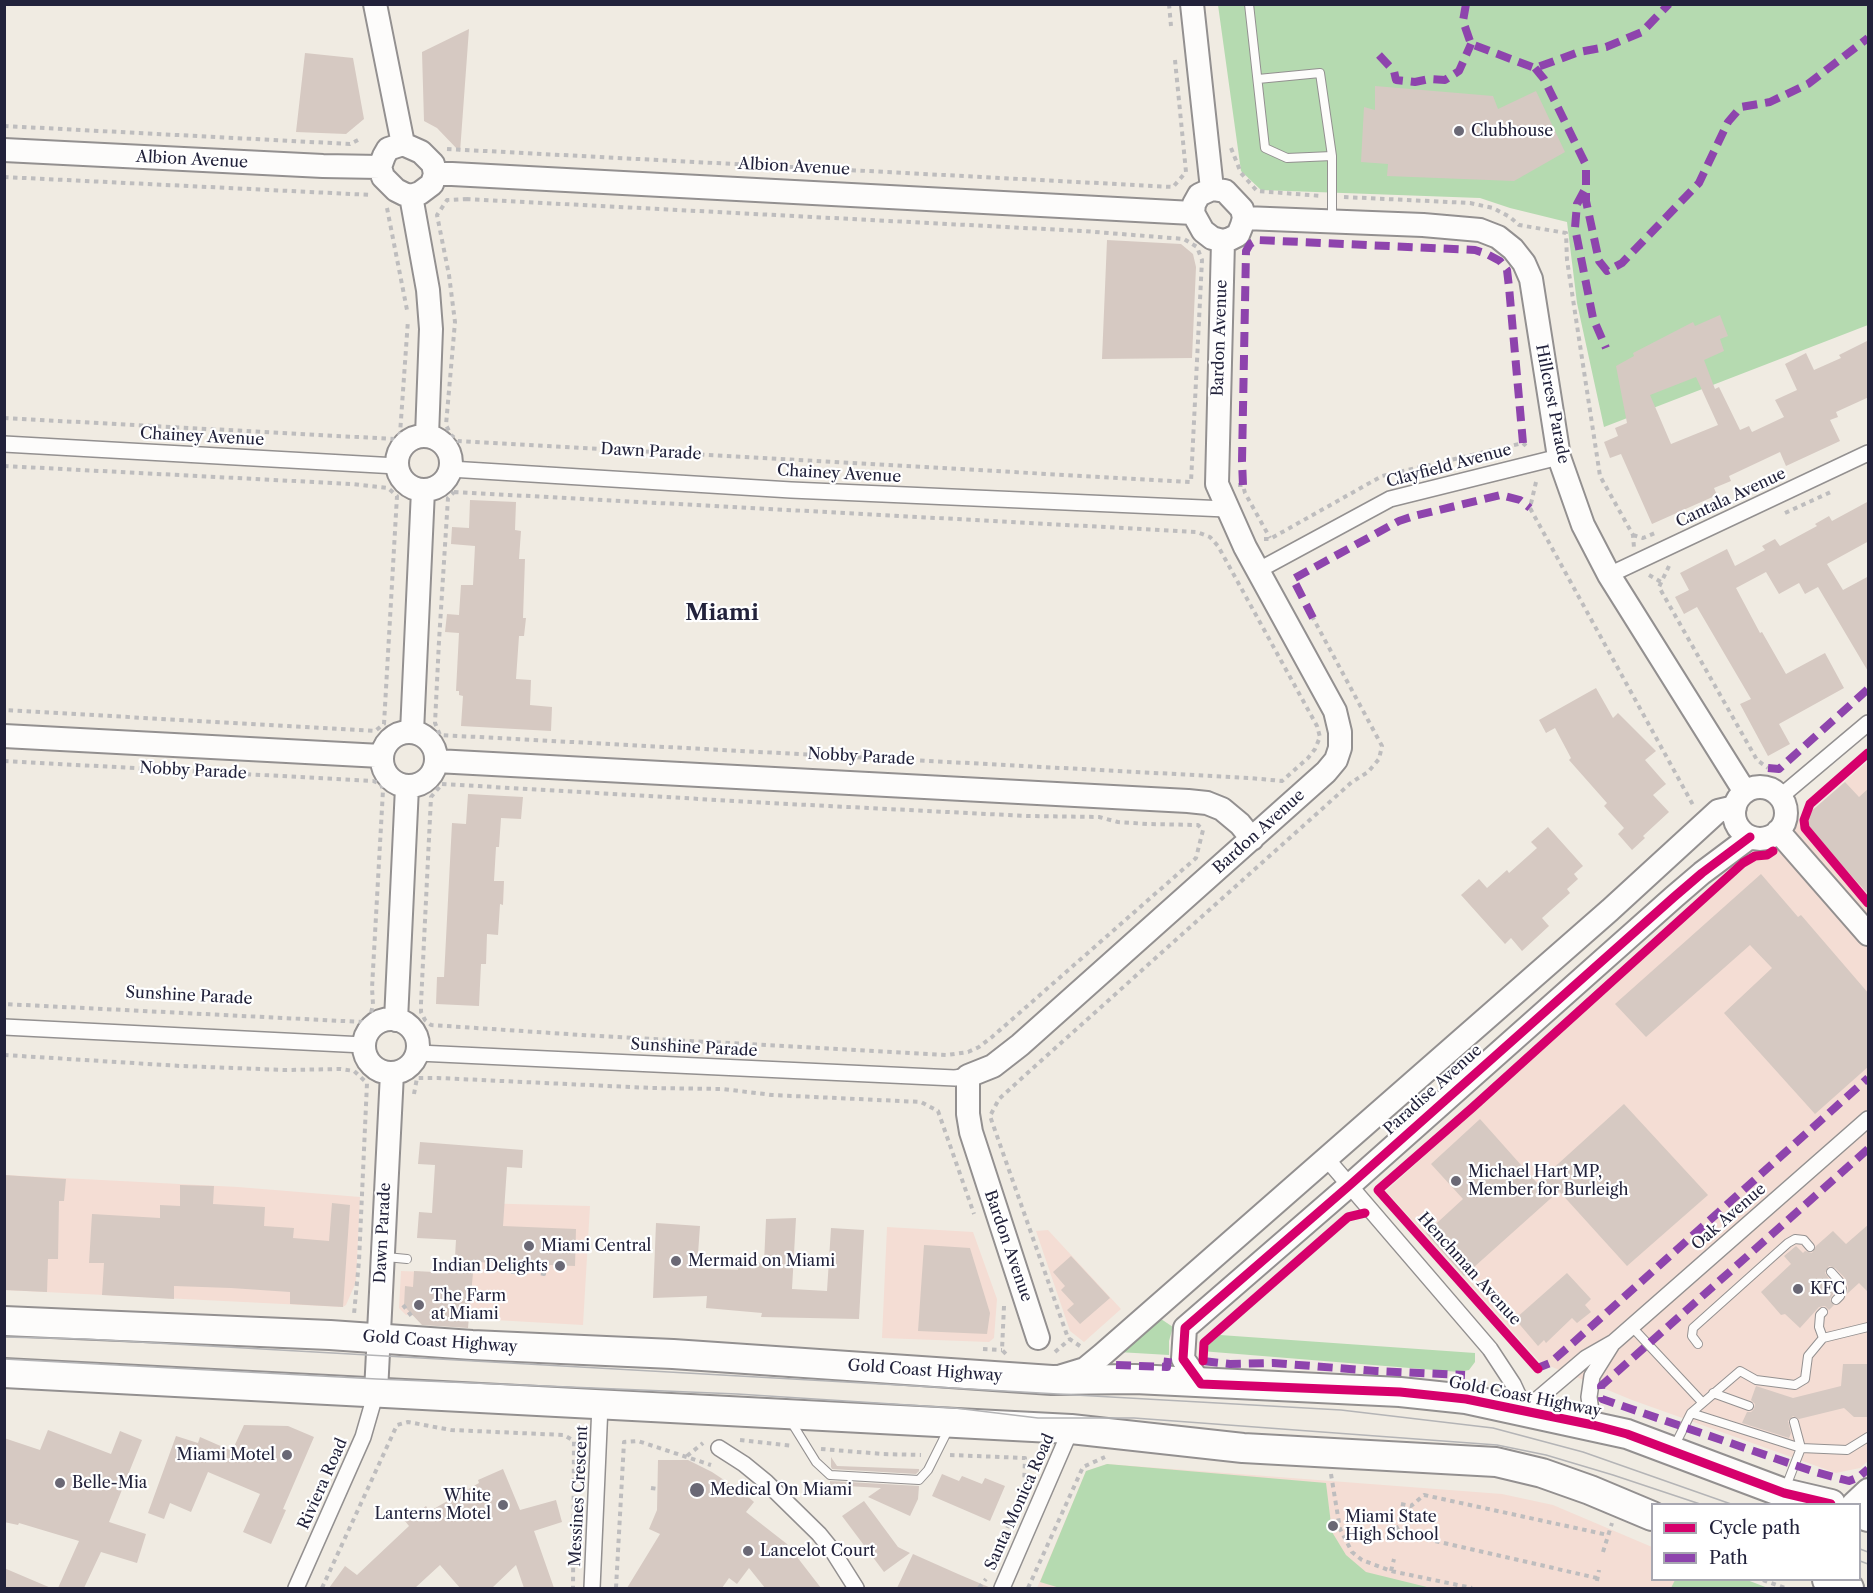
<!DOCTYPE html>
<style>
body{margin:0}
#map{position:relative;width:1873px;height:1593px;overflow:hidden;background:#f0ebe2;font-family:"Libre Caslon Text",serif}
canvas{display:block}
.frame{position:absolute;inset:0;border:6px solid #22223b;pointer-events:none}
.legend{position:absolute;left:1651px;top:1503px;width:210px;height:78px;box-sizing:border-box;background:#fff;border:2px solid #a7a7b1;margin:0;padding:8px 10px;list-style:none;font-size:18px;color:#22223b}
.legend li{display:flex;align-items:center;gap:12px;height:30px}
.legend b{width:30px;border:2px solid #a7a7b1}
</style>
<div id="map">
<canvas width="1873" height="1593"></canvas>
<div class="frame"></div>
<ul class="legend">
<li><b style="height:8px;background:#d6006c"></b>Cycle path</li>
<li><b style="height:8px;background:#8e44ad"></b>Path</li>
</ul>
</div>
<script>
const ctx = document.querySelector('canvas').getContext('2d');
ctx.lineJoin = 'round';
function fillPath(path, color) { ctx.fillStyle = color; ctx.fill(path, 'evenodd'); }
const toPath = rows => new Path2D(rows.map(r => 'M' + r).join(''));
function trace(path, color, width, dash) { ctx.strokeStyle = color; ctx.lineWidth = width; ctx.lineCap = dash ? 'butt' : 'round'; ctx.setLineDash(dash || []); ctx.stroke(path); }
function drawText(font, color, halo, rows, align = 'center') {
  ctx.font = font + ' "Libre Caslon Text",serif'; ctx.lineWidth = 4.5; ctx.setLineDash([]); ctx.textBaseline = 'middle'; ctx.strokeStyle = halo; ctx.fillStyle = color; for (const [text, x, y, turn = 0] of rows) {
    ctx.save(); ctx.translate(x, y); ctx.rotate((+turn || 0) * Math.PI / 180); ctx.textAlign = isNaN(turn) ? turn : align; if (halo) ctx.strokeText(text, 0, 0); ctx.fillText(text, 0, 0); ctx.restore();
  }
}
const built = toPath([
 [1868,761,1868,1461,1860,1468,1836,1473,1632,1400,1540,1362,1386,1191,1728,880,1808,814],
 [4,1175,238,1187,360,1197,356,1282,346,1305,343,1307,5,1290],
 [474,1203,590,1206,583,1325,406,1315,399,1308,401,1271,473,1274],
 [887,1227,973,1232,997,1299,994,1338,989,1342,882,1338],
 [1048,1230,1121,1309,1084,1342,1070,1331,1036,1231],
 [1107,1464,1502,1494,1553,1505,1652,1547,1652,1580,1728,1580,1748,1588,1037,1588,1086,1471]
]);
const green = toPath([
 [1218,5,1868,5,1868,325,1604,427,1577,303,1567,222,1510,208,1480,198,1261,190,1241,171],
 [1155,1315,1173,1327,1169,1341,1169,1355,1118,1352],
 [1220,1335,1475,1353,1475,1362,1469,1370,1459,1372,1201,1351],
 [1107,1464,1326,1483,1332,1532,1346,1555,1366,1572,1431,1588,1060,1588,1040,1582,1086,1471],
 [1675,1580,1747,1580,1768,1588,1671,1588]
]);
const building = toPath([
 [469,29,460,152,437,128,424,121,422,52],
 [305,53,353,58,364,119,346,134,296,132],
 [1375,86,1493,96,1498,109,1536,91,1565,152,1514,181,1387,176,1388,164,1361,162,1364,107,1375,110],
 [1107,240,1181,244,1193,254,1196,267,1192,358,1102,359],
 [1720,315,1728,336,1720,339,1724,351,1704,360,1715,389,1719,387,1740,430,1749,426,1752,432,1784,417,1775,400,1797,390,1785,364,1806,353,1814,370,1841,358,1839,355,1869,340,1869,397,1836,412,1838,417,1830,420,1840,441,1786,466,1780,452,1729,476,1731,481,1714,488,1717,495,1652,524,1621,454,1610,458,1604,442,1618,436,1615,428,1627,423,1616,366,1634,356,1633,353,1693,322,1695,326],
 [1696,377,1718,425,1671,444,1650,395],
 [470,500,516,502,515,530,521,531,519,559,525,559,523,618,526,618,524,636,519,636,516,679,531,680,530,705,552,707,551,731,461,726,463,696,459,695,459,691,456,691,459,633,445,632,447,614,459,615,461,585,473,585,475,546,451,544,452,527,469,528],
 [1869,501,1869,541,1827,564,1843,590,1869,576,1869,673,1818,587,1805,594,1799,583,1779,594,1766,572,1736,588,1760,633,1762,632,1786,674,1825,653,1844,688,1779,724,1790,744,1768,756,1740,704,1751,699,1697,607,1684,614,1675,597,1689,590,1680,573,1727,549,1735,566,1765,550,1762,546,1775,539,1780,546,1817,526,1815,524,1829,516,1832,521],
 [1596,688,1613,718,1618,713,1656,751,1645,760,1666,784,1653,795,1669,812,1643,836,1645,838,1632,850,1618,834,1624,828,1604,806,1607,803,1569,760,1571,758,1555,728,1546,733,1539,720],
 [1845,782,1859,797,1869,788,1869,895,1809,829,1808,814],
 [468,794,523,797,521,819,501,818,499,847,496,847,494,881,504,881,503,905,500,904,498,935,487,934,486,964,481,964,479,1006,436,1004,437,977,444,977,452,823,466,824],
 [1548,827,1583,866,1574,874,1578,879,1567,889,1570,893,1542,918,1549,926,1522,951,1511,938,1505,944,1461,895,1479,879,1487,888,1507,870,1509,873,1537,848,1531,842],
 [1761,874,1798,917,1801,915,1869,994,1869,1066,1815,1114,1724,1013,1772,968,1750,945,1646,1037,1615,1004],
 [1624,1104,1708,1195,1627,1266,1559,1191,1464,1276,1426,1233,1463,1199,1431,1164,1480,1119,1537,1183],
 [420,1142,523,1150,522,1168,507,1167,503,1226,576,1229,575,1266,474,1262,468,1328,422,1325,404,1306,405,1286,413,1287,414,1271,454,1273,456,1240,417,1238,419,1212,432,1213,435,1165,418,1164],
 [4,1175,66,1179,64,1201,59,1201,58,1259,48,1259,47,1292,4,1290],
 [180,1185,214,1186,213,1204,265,1207,264,1226,294,1228,293,1238,329,1241,332,1203,350,1205,343,1307,290,1304,290,1292,231,1288,174,1286,174,1299,102,1295,104,1263,89,1263,92,1214,160,1218,160,1205,180,1206],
 [796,1218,792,1289,827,1291,831,1228,864,1230,859,1319,761,1317,762,1313,706,1308,707,1296,653,1298,656,1223,700,1226,697,1268,738,1270,738,1261,764,1263,766,1219],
 [1869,1224,1869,1293,1859,1283,1847,1294,1848,1287,1845,1278,1835,1268,1829,1266,1825,1273,1836,1289,1830,1299,1834,1305,1829,1310,1825,1306,1819,1307,1800,1328,1785,1314,1781,1315,1761,1292,1791,1264,1784,1256,1796,1246,1803,1253,1805,1251,1812,1253,1816,1246,1833,1231,1846,1244],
 [924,1245,970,1248,990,1313,987,1334,918,1331],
 [1071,1256,1110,1298,1080,1324,1067,1310,1074,1304,1061,1290,1065,1286,1053,1272],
 [1567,1273,1591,1299,1585,1305,1591,1312,1577,1323,1572,1318,1546,1343,1544,1340,1538,1346,1515,1319],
 [1843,1364,1869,1364,1869,1417,1854,1417,1844,1408,1799,1419,1793,1416,1788,1421,1791,1433,1789,1438,1742,1423,1747,1412,1751,1412,1754,1409,1755,1404,1751,1400,1756,1386,1793,1398,1841,1386],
 [244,1425,288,1426,314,1437,283,1509,286,1510,271,1544,243,1532,260,1494,208,1472,191,1512,170,1503,164,1519,148,1513,176,1436,198,1443,200,1437,232,1451],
 [48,1430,111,1454,120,1431,142,1440,109,1522,146,1534,137,1563,101,1552,84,1588,58,1588,79,1541,19,1523,18,1525,4,1522,4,1438,40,1450],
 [831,1457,837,1466,919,1469,919,1471,916,1474,832,1469,831,1467],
 [658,1460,688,1460,712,1472,745,1494,754,1502,746,1512,787,1544,821,1588,765,1588,749,1568,737,1584,729,1578,722,1588,627,1588,660,1534,649,1529,657,1510],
 [503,1469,520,1510,556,1500,562,1522,534,1531,554,1588,524,1588,516,1565,492,1588,460,1588,440,1565,415,1588,329,1588,345,1566,357,1575,409,1526,405,1521,426,1506,430,1511,479,1483,478,1480],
 [942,1474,959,1481,962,1476,982,1484,985,1478,1005,1486,990,1521,932,1496],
 [830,1481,919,1486,918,1499,910,1516,868,1497,881,1488,830,1485],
 [864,1501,898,1547,910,1553,884,1572,842,1516],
 [913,1554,958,1574,991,1588,897,1588],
 [4,1568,51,1588,4,1588]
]);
const path = toPath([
 [1169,4,1171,26],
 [4,126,350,144,358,140],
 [1231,148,1241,173,1257,191,1322,196],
 [447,149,1173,187,1186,172,1175,60],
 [4,177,372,195],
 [1344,197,1470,203,1493,208,1510,217,1519,225,1566,233,1567,260,1600,476,1633,535,1634,548],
 [466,199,1083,231,1184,239,1197,247,1202,260,1191,482,458,441,451,435,446,425,455,322,449,275,437,215,447,200,466,199],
 [387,208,407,310],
 [4,418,394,439,400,434,408,320],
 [4,466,352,484,388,488,397,496,384,724,375,731,4,710],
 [1536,482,1530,508,1693,805],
 [1238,485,1243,485,1245,493,1270,538],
 [454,492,1197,532,1210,537,1218,546,1317,726,1320,737,1315,749,1308,758,1282,781,1250,778,440,735,435,723,439,641,448,498,454,492],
 [1785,513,1833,491],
 [1633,535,1643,538,1655,533],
 [1264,539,1270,539,1382,476,1523,443,1527,447],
 [1669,566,1659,587,1757,760,1768,768],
 [1649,575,1661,582],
 [4,761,373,781,381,784,383,790,372,988,373,1004,370,1018,363,1022,4,1004],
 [442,784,769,803,1027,816,1099,817,1118,822,1147,824,1198,825,1203,830,1196,858,992,1037,979,1047,968,1052,947,1055,582,1035,431,1025,425,1020,421,1012,421,1003,431,797,442,784],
 [4,1055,181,1066,285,1070,341,1069,354,1071,367,1083,359,1261,354,1314],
 [414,1094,417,1078,438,1078,652,1088,723,1089,772,1095,921,1102,938,1111,974,1214],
 [1397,1173,1488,1094],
 [1408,1224,1487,1309,1538,1369],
 [511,1264,510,1272,514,1272,515,1264],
 [540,1265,540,1273,544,1274,544,1265],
 [403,1305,413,1318],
 [1004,1306,1002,1350,1006,1354],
 [1204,1342,1323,1239],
 [1080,1346,1068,1338,990,1116,999,1099,1033,1068,1352,782,1368,772,1379,759,1382,746,1313,618],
 [983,1349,1002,1350],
 [1055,1352,1070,1339],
 [740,1440,793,1446],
 [821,1449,883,1454,921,1455],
 [950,1455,1025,1458,1024,1488,997,1553],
 [687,1456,703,1443],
 [1331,1474,1340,1529,1352,1552,1362,1560,1391,1571,1472,1588],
 [651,1488,658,1489],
 [1401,1504,1411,1506,1424,1495,1608,1535],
 [1396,1526,1400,1533,1398,1542],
 [1400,1533,1597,1578],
 [1603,1552,1612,1523],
 [1391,1571,1394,1559],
 [1763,1580,1785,1588],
 [1597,1581,1599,1570],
 [322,1588,397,1425,408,1422,451,1430,564,1435,574,1441,573,1588],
 [616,1588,624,1442,638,1441,711,1465],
 [979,1588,986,1579],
 [1028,1588,1083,1467,1105,1457]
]);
const lane = toPath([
 [1249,4,1265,148,1287,158,1332,156,1332,220],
 [1258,79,1320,73,1332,156],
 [386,1257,407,1259],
 [1831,1272,1840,1282,1842,1289,1840,1296,1836,1300],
 [1823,1312,1820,1315,1819,1327,1823,1338],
 [1631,1326,1702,1402],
 [1698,1344,1692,1336,1693,1328,1788,1243,1795,1239,1804,1240,1810,1247],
 [1713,1393,1749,1406],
 [1691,1413,1801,1448,1847,1450,1868,1437],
 [790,1420,816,1462,830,1475,919,1480,928,1470,948,1430],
 [1675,1445,1691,1413,1740,1371,1756,1380,1795,1385,1805,1379,1808,1356,1823,1338,1868,1327],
 [1785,1489,1801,1448,1794,1422]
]);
const street = toPath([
 [4,444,397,466],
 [450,469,791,490,1226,509],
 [1257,571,1390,499,1559,457],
 [1609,575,1868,453],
 [1780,797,1868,723],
 [4,1027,364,1045],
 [418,1053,955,1078,968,1076],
 [1326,1158,1490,1349,1513,1384,1525,1410,1586,1358,1614,1342,1868,1119],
 [1593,1425,1589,1397,1592,1376,1612,1344],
 [719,1448,744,1464,766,1482,819,1534,832,1550,856,1588],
 [296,1588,363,1437,376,1392],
 [592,1588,600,1405],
 [1002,1588,1071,1429]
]);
const secondary = toPath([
 [375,4,403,144],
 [1192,4,1212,189],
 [403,144,421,152,433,164,435,174,432,184,420,193,411,196,404,194,396,190,383,177,380,167,384,156,388,149,403,144],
 [4,150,323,166,380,167],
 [435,174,452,174,1193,213],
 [1212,189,1225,191,1242,209,1244,218,1242,225,1238,235,1230,239,1223,241,1212,238,1203,231,1193,213,1194,204,1199,195,1212,189],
 [411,196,428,290,431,329,427,436],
 [1244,218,1423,225,1480,230,1498,237,1513,249,1524,263,1531,279,1559,457,1583,525,1609,575,1745,792],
 '397 463a27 27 0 1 1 54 0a27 27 0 1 1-54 0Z',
 '382 759a27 27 0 1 1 54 0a27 27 0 1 1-54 0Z',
 [412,732,423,490],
 [4,736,381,756],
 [436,761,1188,801,1207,803,1222,809,1240,824,1252,839],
 '1734 813a26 26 0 1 1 52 0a26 26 0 1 1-52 0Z',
 [1778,831,1868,934],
 '364 1046a27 27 0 1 1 54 0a27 27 0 1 1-54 0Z',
 [396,1020,407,787],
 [1038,1338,971,1132,968,1114,968,1076,993,1066,1020,1045,1326,772,1336,760,1340,748,1340,732,1335,711,1245,547,1217,484,1223,241],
 [1062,1376,1085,1369,1102,1355,1610,910,1718,811,1735,807],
 [1201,1384,1183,1359,1185,1328,1350,1185,1674,897,1702,873,1750,837],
 [376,1392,392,1073],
 [1853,1504,1868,1490]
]);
const highway = toPath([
 [4,1321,330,1335,472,1345,673,1354,1052,1380,1135,1379,1400,1392,1466,1399,1627,1434,1784,1493,1831,1504],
 [4,1373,1071,1429,1243,1448,1496,1462,1542,1473,1590,1490,1652,1516],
 [1860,1514,1868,1517],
 [1827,1580,1849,1588]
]);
const tram = toPath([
 [4,1337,85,1339,1341,1410,1493,1428,1583,1452,1731,1504],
 [4,1359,377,1379,737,1394,955,1408,1038,1418,1134,1418,1497,1445,1546,1455,1613,1475,1700,1504],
 [1860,1549,1868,1552],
 [1860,1561,1868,1564]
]);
const quiet = toPath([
 [1466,4,1463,21,1471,44,1535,68,1579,52,1606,47,1642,32,1669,4],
 [1379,55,1394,71,1396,80,1415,82,1429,79,1445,80,1459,71,1471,44],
 [1535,68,1544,79,1586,165,1586,201,1599,261,1607,271,1622,263,1699,183,1728,122,1741,107,1770,102,1808,84,1868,38],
 [1584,191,1577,204,1575,228,1593,318,1606,348],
 [1243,485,1242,461,1246,251,1250,244,1257,240,1475,250,1487,254,1500,261,1507,270,1509,287,1523,443],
 [1313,618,1293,579,1399,521,1414,516,1501,495,1520,500,1530,508],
 [1768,768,1779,769,1868,689],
 [1868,1149,1601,1386,1602,1399,1815,1472,1849,1481,1859,1477,1868,1469],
 [1203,1361,1230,1364,1273,1363,1376,1371,1465,1375],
 [1116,1365,1167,1367,1168,1358],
 [1535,1369,1550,1363,1574,1342,1868,1078]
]);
const cycleway = toPath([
 [1868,753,1810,804,1804,820,1805,828,1868,903],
 [1750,837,1702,873,1674,897,1350,1185,1185,1328,1183,1359,1201,1384,1400,1392,1466,1399,1593,1425,1627,1434,1784,1493,1831,1504],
 [1203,1361,1204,1343,1348,1217,1365,1213],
 [1538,1369,1378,1190,1472,1108,1743,863,1755,856,1767,855,1773,851]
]);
const markers = [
 [1459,131,6,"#6a6875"],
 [1456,1181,6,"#6a6875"],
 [529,1246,6,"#6a6875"],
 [676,1261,6,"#6a6875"],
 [560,1266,6,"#6a6875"],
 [1798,1289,6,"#6a6875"],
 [419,1305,6,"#6a6875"],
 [287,1455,6,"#6a6875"],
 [60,1483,6,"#6a6875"],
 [697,1490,8,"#6a6875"],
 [503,1505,6,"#6a6875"],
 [1333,1526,6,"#6a6875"],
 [748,1551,6,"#6a6875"]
];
const poiNames = [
 ["Clubhouse",1471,131],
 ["Michael Hart MP,",1468,1172],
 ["Member for Burleigh",1468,1190],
 ["Miami Central",541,1246],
 ["Mermaid on Miami",688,1261],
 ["Indian Delights",548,1266,"right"],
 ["KFC",1810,1289],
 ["The Farm",431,1296],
 ["at Miami",431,1314],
 ["Miami Motel",275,1455,"right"],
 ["Belle-Mia",72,1483],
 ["Medical On Miami",710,1490],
 ["White",491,1496,"right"],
 ["Lanterns Motel",491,1514,"right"],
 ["Miami State",1345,1517],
 ["High School",1345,1535],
 ["Lancelot Court",760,1551]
];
const streetNames = [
 ["Albion Avenue",192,160,3],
 ["Albion Avenue",794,167,3],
 ["Bardon Avenue",1220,338,-88],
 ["Hillcrest Parade",1552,404,79],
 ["Chainey Avenue",202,437,3],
 ["Dawn Parade",651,452,3],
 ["Clayfield Avenue",1449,466,-15],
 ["Chainey Avenue",839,474,3],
 ["Cantala Avenue",1731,498,-25],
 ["Nobby Parade",861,757,3],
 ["Nobby Parade",193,771,3],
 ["Bardon Avenue",1259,832,-42],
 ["Sunshine Parade",189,996,3],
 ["Sunshine Parade",694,1048,3],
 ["Paradise Avenue",1433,1090,-42],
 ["Oak Avenue",1729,1217,-41],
 ["Dawn Parade",383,1233,-87],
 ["Bardon Avenue",1008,1246,71],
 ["Henchman Avenue",1469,1269,48],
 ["Gold Coast Highway",440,1342,4],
 ["Gold Coast Highway",925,1371,4],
 ["Gold Coast Highway",1525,1397,11],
 ["Riviera Road",323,1484,-66],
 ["Messines Crescent",579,1496,-87],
 ["Santa Monica Road",1020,1502,-66]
];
const districtNames = [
 ["Miami",722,614]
];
fillPath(built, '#f4ddd4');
fillPath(green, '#b5dab0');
fillPath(building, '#d6c9c2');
trace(lane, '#939090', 10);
trace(street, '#939090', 18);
trace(secondary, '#939090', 26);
trace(highway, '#939090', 32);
trace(path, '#bebdbe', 4, [4.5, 4.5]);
trace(lane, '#fdfcfb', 8);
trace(street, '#fdfcfb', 15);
trace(secondary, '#fdfcfb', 22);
trace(highway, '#fdfcfb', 28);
trace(tram, '#b4b4b6', 1.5);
trace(quiet, '#8e44ad', 8, [15, 8]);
trace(cycleway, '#d6006c', 9);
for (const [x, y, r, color] of markers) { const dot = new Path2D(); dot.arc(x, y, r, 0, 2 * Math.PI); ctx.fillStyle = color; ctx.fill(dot); trace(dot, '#fff', 2); }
drawText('16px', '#22223b', '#fff', poiNames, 'left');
drawText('16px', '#22223b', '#fff', streetNames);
drawText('bold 22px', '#22223b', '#fff', districtNames);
</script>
